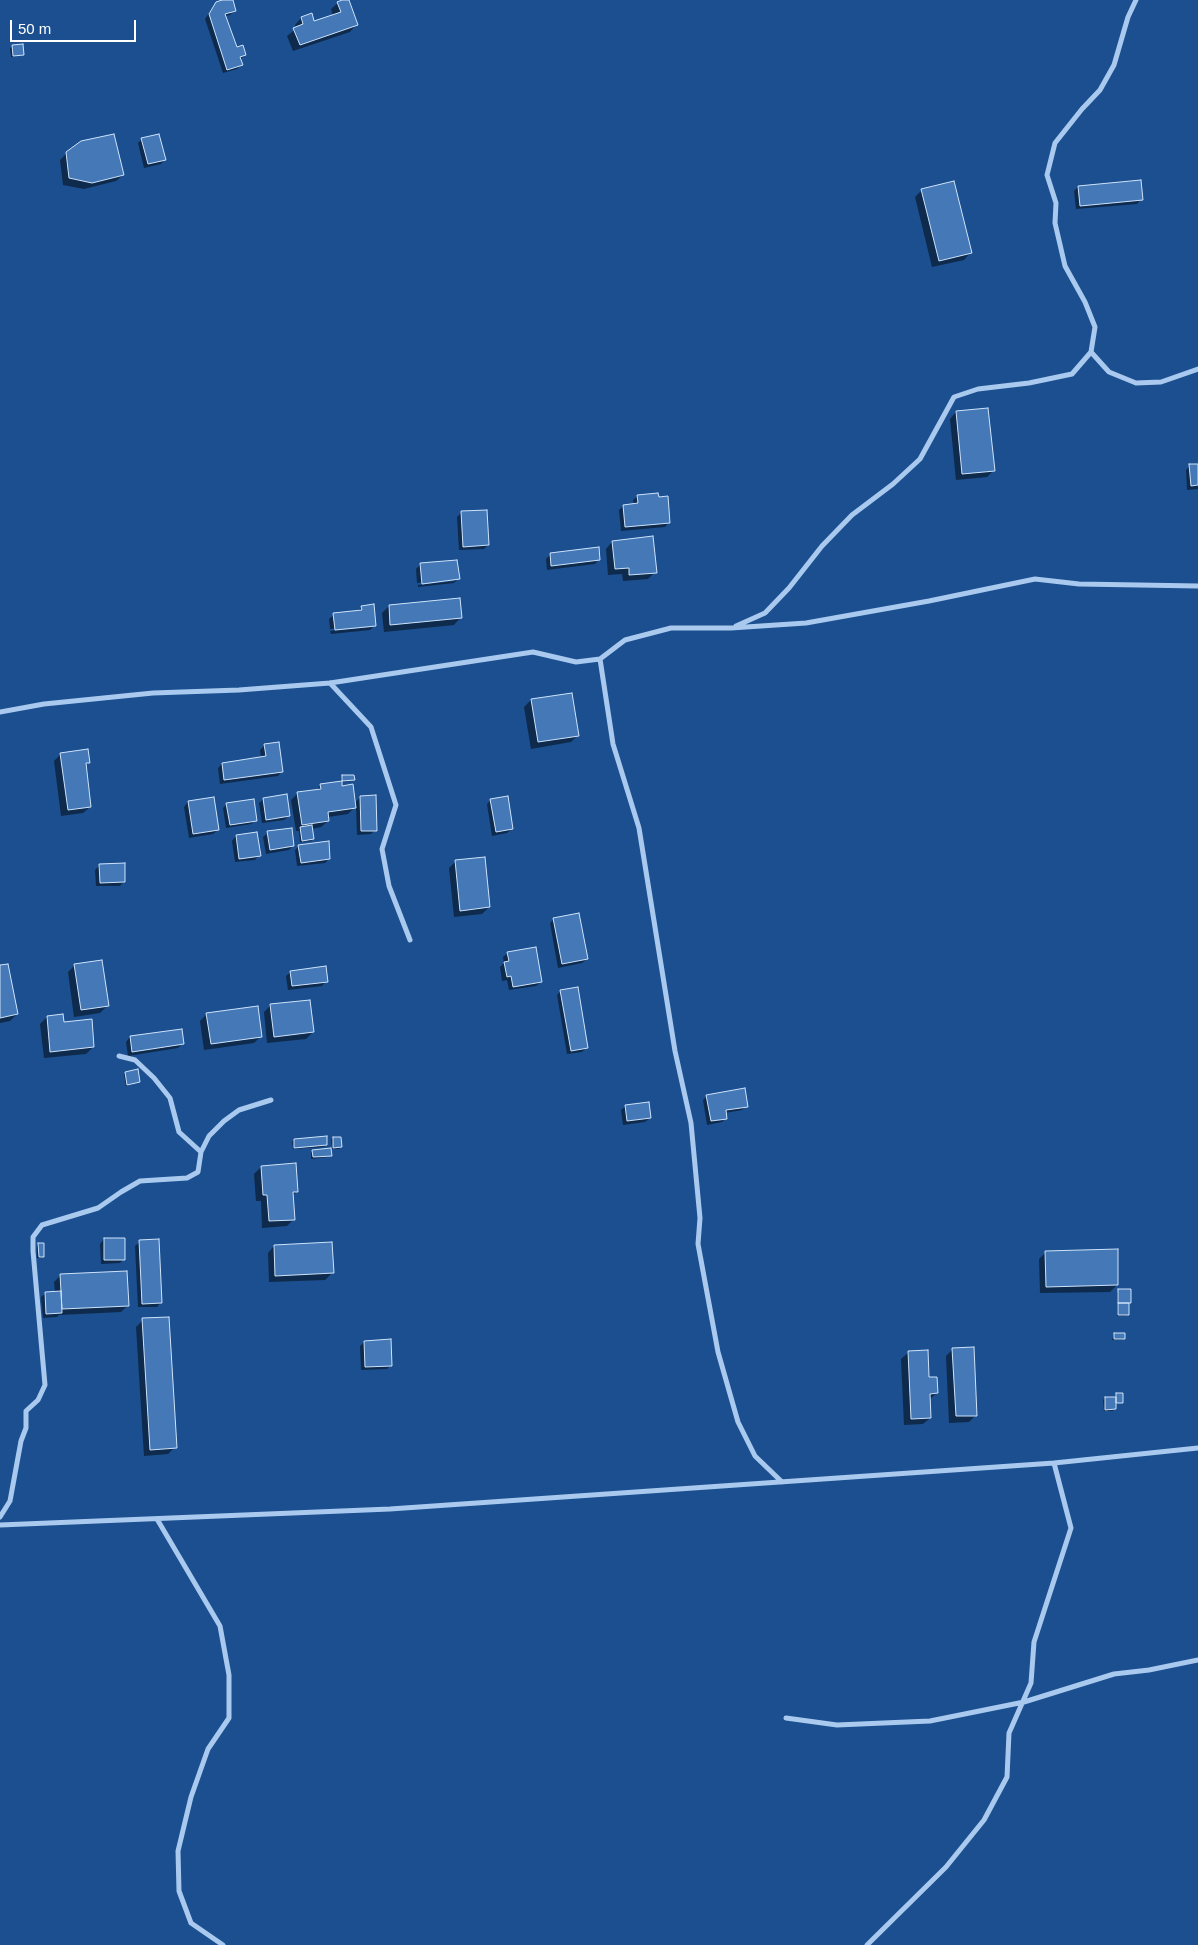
<!DOCTYPE html>
<style>
body{margin:0}
#map{position:relative;width:1198px;height:1945px;overflow:hidden;background:#1b4f8f;font-family:Helvetica,sans-serif}
canvas{display:block}
.scale{position:absolute;left:10px;top:20px;width:126px;height:22px;box-sizing:border-box;border:2px solid #fff;border-top:0;padding-left:6px;font-size:15px;line-height:18px;white-space:nowrap;color:#fff;-webkit-text-stroke:4px #1b4f8f;paint-order:stroke}
</style>
<div id="map">
<canvas width="1198" height="1945"></canvas>
<div class="scale">50 m</div>
</div>
<script>
const ctx = document.querySelector('canvas').getContext('2d');
ctx.lineJoin = 'round';
function fillPath(path, color) { ctx.fillStyle = color; ctx.fill(path, 'evenodd'); }
const toPath = rows => new Path2D(rows.map(r => 'M' + r).join(''));
function trace(path, color, width, dash) { ctx.strokeStyle = color; ctx.lineWidth = width; ctx.lineCap = dash ? 'butt' : 'round'; ctx.setLineDash(dash || []); ctx.stroke(path); }
const shadow = toPath([
 [226,0,232,0,235,10,230,15,225,16,236,49,245,55,241,59,241,65,237,69,223,73,205,19,216,3],
 [348,0,356,25,350,32,293,51,287,36,296,29,295,25,301,18,311,15,314,22,333,16,331,9,338,3],
 [12,47,22,55,11,57,10,48],
 [142,139,165,159,161,164,144,168,138,143],
 [67,153,123,175,116,181,84,189,63,185,60,160],
 [1078,187,1141,199,1137,204,1076,209,1074,191],
 [922,190,970,253,964,260,932,267,915,197],
 [956,412,994,470,987,477,956,480,950,419],
 [1198,465,1198,489,1187,490,1186,470,1190,466],
 [638,496,669,522,665,527,621,531,619,510,623,506,634,505,633,500],
 [461,513,488,545,484,549,459,550,457,517],
 [612,542,655,572,648,579,623,581,622,574,608,575,606,549],
 [550,555,599,559,595,564,547,570,546,559],
 [420,565,458,579,454,583,418,587,418,585,455,581,455,579,417,583,416,569],
 [389,606,460,618,454,625,384,632,382,613],
 [362,607,375,625,370,630,331,634,330,631,372,627,372,625,330,629,329,619,334,615,357,612],
 [571,694,578,735,571,742,531,749,524,707,531,700],
 [278,744,282,771,278,776,220,784,218,768,222,764,261,758,260,750,264,746],
 [61,754,89,762,85,766,90,807,83,813,61,816,54,761],
 [342,776,353,780,352,781,340,782],
 [321,785,341,787,354,803,361,797,375,830,371,834,357,835,356,806,348,814,328,817,328,821,321,827,311,829,313,839,311,841,300,842,299,831,296,831,291,800,298,793,316,791],
 [264,799,289,816,284,820,262,823,259,803],
 [491,800,512,829,507,833,492,836,487,804],
 [188,802,218,830,213,834,189,838,184,807],
 [227,804,256,820,251,824,226,828,223,808],
 [268,833,293,846,289,850,266,854,263,837],
 [236,836,259,855,255,860,235,862,232,841],
 [299,846,329,859,325,863,297,866,295,850],
 [456,861,489,907,482,914,454,917,449,868],
 [100,865,124,881,120,886,96,886,95,870],
 [554,919,587,959,582,963,558,968,550,923],
 [508,953,541,982,536,986,509,990,507,980,502,981,500,967,504,963,503,957],
 [75,965,107,1006,100,1013,74,1017,68,972],
 [0,967,17,1014,10,1021,0,1023],
 [291,972,326,981,322,986,288,990,286,976],
 [561,991,587,1047,582,1052,567,1054,557,995],
 [271,1005,313,1032,306,1039,267,1043,264,1012],
 [207,1014,261,1036,254,1043,204,1050,200,1021],
 [47,1017,62,1023,93,1047,86,1054,44,1058,40,1024],
 [130,1037,182,1044,178,1048,128,1056,126,1042],
 [125,1073,138,1082,126,1086,124,1075],
 [707,1096,746,1106,742,1110,725,1113,726,1118,722,1122,707,1125,703,1100],
 [626,1106,650,1118,645,1122,623,1125,621,1110],
 [333,1138,341,1147,339,1149,332,1149,331,1140],
 [294,1140,326,1145,324,1147,293,1149,292,1142],
 [313,1151,330,1155,328,1157,311,1159,311,1153],
 [261,1167,297,1192,292,1196,294,1219,287,1226,262,1228,261,1201,256,1201,254,1174],
 [104,1239,124,1259,120,1263,101,1264,100,1244],
 [140,1242,161,1302,157,1307,138,1307,135,1246],
 [39,1244,43,1256,41,1258,37,1258,37,1246],
 [274,1246,332,1273,325,1280,269,1282,268,1253],
 [1046,1252,1117,1285,1110,1292,1040,1293,1039,1259],
 [61,1275,128,1305,121,1312,59,1315,57,1317,43,1318,41,1297,46,1293,55,1292,54,1282],
 [1119,1291,1128,1314,1126,1316,1117,1316,1117,1293],
 [143,1320,175,1447,168,1454,144,1456,136,1327],
 [1114,1334,1124,1338,1122,1340,1112,1340],
 [364,1342,391,1365,387,1369,361,1370,360,1346],
 [953,1349,976,1415,969,1422,949,1423,946,1356],
 [927,1352,928,1378,937,1393,929,1400,930,1418,923,1424,904,1425,901,1359,908,1353],
 [1116,1394,1122,1402,1115,1404,1113,1411,1104,1411,1103,1400,1105,1398,1115,1398]
]);
const building = toPath([
 [222,0,233,0,236,11,225,14,237,47,243,45,246,55,240,57,243,65,227,70,209,14,216,2,222,0],
 [342,0,349,0,358,25,300,45,293,28,303,24,301,17,312,13,314,21,341,12,337,2,342,0],
 [23,44,24,55,13,56,12,45,23,44],
 [114,134,124,175,92,183,69,178,66,152,81,141,114,134],
 [159,134,166,160,148,164,141,138,159,134],
 [1141,180,1143,200,1080,206,1078,186,1141,180],
 [954,181,972,253,939,261,921,189,954,181],
 [988,408,995,471,962,474,956,411,988,408],
 [1189,464,1198,464,1198,485,1191,486,1189,464],
 [658,493,659,497,668,496,670,523,625,527,623,505,638,503,637,495,658,493],
 [487,510,489,545,463,547,461,511,487,510],
 [653,536,657,573,629,575,629,568,615,569,612,541,653,536],
 [599,547,600,560,551,566,550,553,599,547],
 [457,560,460,579,422,584,420,563,457,560],
 [460,598,462,618,390,625,389,605,460,598],
 [374,604,376,626,335,630,333,613,362,610,361,606,374,604],
 [572,693,579,736,538,742,531,699,572,693],
 [279,742,283,772,224,780,222,763,266,756,264,744,279,742],
 [88,749,90,763,86,763,91,807,68,810,60,753,88,749],
 [342,775,354,775,355,780,342,781,342,775],
 [342,781,342,786,353,784,356,808,328,812,329,821,302,825,297,792,321,789,320,784,342,781],
 [287,794,290,816,266,820,263,798,287,794],
 [376,795,377,831,361,831,360,796,376,795],
 [508,796,513,829,496,832,490,799,508,796],
 [214,797,219,830,193,834,188,801,214,797],
 [254,799,257,821,230,825,226,803,254,799],
 [312,825,314,839,302,841,300,827,312,825],
 [292,828,294,846,270,850,267,831,292,828],
 [257,832,261,856,239,859,236,835,257,832],
 [329,841,330,859,301,863,298,845,329,841],
 [485,857,490,907,460,911,455,860,485,857],
 [125,863,125,882,100,883,99,864,125,863],
 [579,913,588,959,562,964,553,918,579,913],
 [536,947,542,982,513,987,511,976,507,977,504,962,509,961,507,952,536,947],
 [102,960,109,1006,81,1010,74,964,102,960],
 [8,964,18,1014,0,1018,0,965,8,964],
 [326,966,328,982,292,986,290,971,326,966],
 [578,987,588,1048,571,1051,560,990,578,987],
 [310,1000,314,1032,274,1037,270,1004,310,1000],
 [258,1006,262,1037,211,1044,206,1013,258,1006],
 [63,1014,64,1022,92,1019,94,1047,50,1052,47,1016,63,1014],
 [182,1029,184,1044,132,1052,130,1036,182,1029],
 [138,1069,140,1082,127,1085,125,1072,138,1069],
 [745,1088,748,1107,726,1110,727,1119,711,1121,706,1095,745,1088],
 [649,1102,651,1118,627,1121,625,1105,649,1102],
 [327,1136,327,1145,294,1148,294,1139,327,1136],
 [333,1137,341,1137,342,1147,333,1148,333,1137],
 [331,1148,332,1156,313,1157,312,1150,331,1148],
 [296,1163,298,1192,293,1192,295,1220,269,1221,267,1195,263,1195,261,1166,296,1163],
 [104,1238,125,1238,125,1260,104,1260,104,1238],
 [159,1239,162,1303,142,1304,139,1240,159,1239],
 [332,1242,334,1273,275,1276,274,1245,332,1242],
 [38,1243,44,1243,44,1257,39,1257,38,1243],
 [1118,1249,1118,1285,1046,1287,1045,1251,1118,1249],
 [127,1271,129,1306,62,1309,60,1274,127,1271],
 [1118,1289,1131,1289,1131,1303,1118,1303,1118,1289],
 [61,1291,62,1313,46,1314,45,1292,61,1291],
 [1118,1303,1129,1303,1129,1315,1118,1315,1118,1303],
 [169,1317,177,1448,150,1450,142,1318,169,1317],
 [1114,1333,1125,1333,1125,1339,1114,1339,1114,1333],
 [391,1339,392,1366,365,1367,364,1341,391,1339],
 [974,1347,977,1416,956,1416,952,1348,974,1347],
 [928,1350,929,1377,937,1377,938,1393,930,1394,931,1418,911,1419,908,1351,928,1350],
 [1116,1393,1123,1393,1123,1403,1116,1403,1116,1393],
 [1105,1397,1116,1397,1116,1409,1105,1410,1105,1397]
]);
const minor = toPath([
 [1091,352,1109,372,1136,383,1161,382,1198,369],
 [736,626,765,613,789,588,822,546,852,515,893,484,920,459,954,397,978,389,1029,383,1072,374,1091,352,1095,327,1085,302,1065,266,1055,223,1056,203,1047,175,1055,143,1082,109,1100,90,1114,65,1128,17,1136,0],
 [600,659,613,744,639,828,675,1051,691,1123,700,1218,698,1244,718,1352,738,1422,755,1456,782,1482],
 [330,683,371,727,396,805,382,849,389,886,410,940],
 [0,712,44,704,153,693,239,690,330,683,533,652,576,662,600,659,625,640,671,628,731,628,806,623,929,601,1035,579,1079,584,1198,586],
 [119,1056,135,1060,154,1078,170,1098,179,1132,201,1152],
 [0,1517,10,1501,21,1441,26,1428,26,1411,38,1400,45,1385,33,1251,33,1237,42,1225,98,1208,121,1192,140,1181,187,1178,198,1172,201,1152,209,1136,224,1121,239,1110,271,1100],
 [157,1519,220,1626,229,1675,229,1718,208,1749,191,1797,178,1851,179,1891,191,1923,223,1945],
 [0,1525,390,1509,1054,1463,1198,1448],
 [786,1718,837,1725,930,1721,1024,1702,1114,1674,1149,1670,1198,1660],
 [867,1945,946,1867,984,1820,1007,1777,1009,1733,1031,1683,1034,1642,1071,1528,1054,1463]
]);
fillPath(shadow, '#0007');
fillPath(building, '#4478b7');
trace(building, '#cfe3fa', 1);
trace(minor, '#a9c9ee', 5);
</script>
